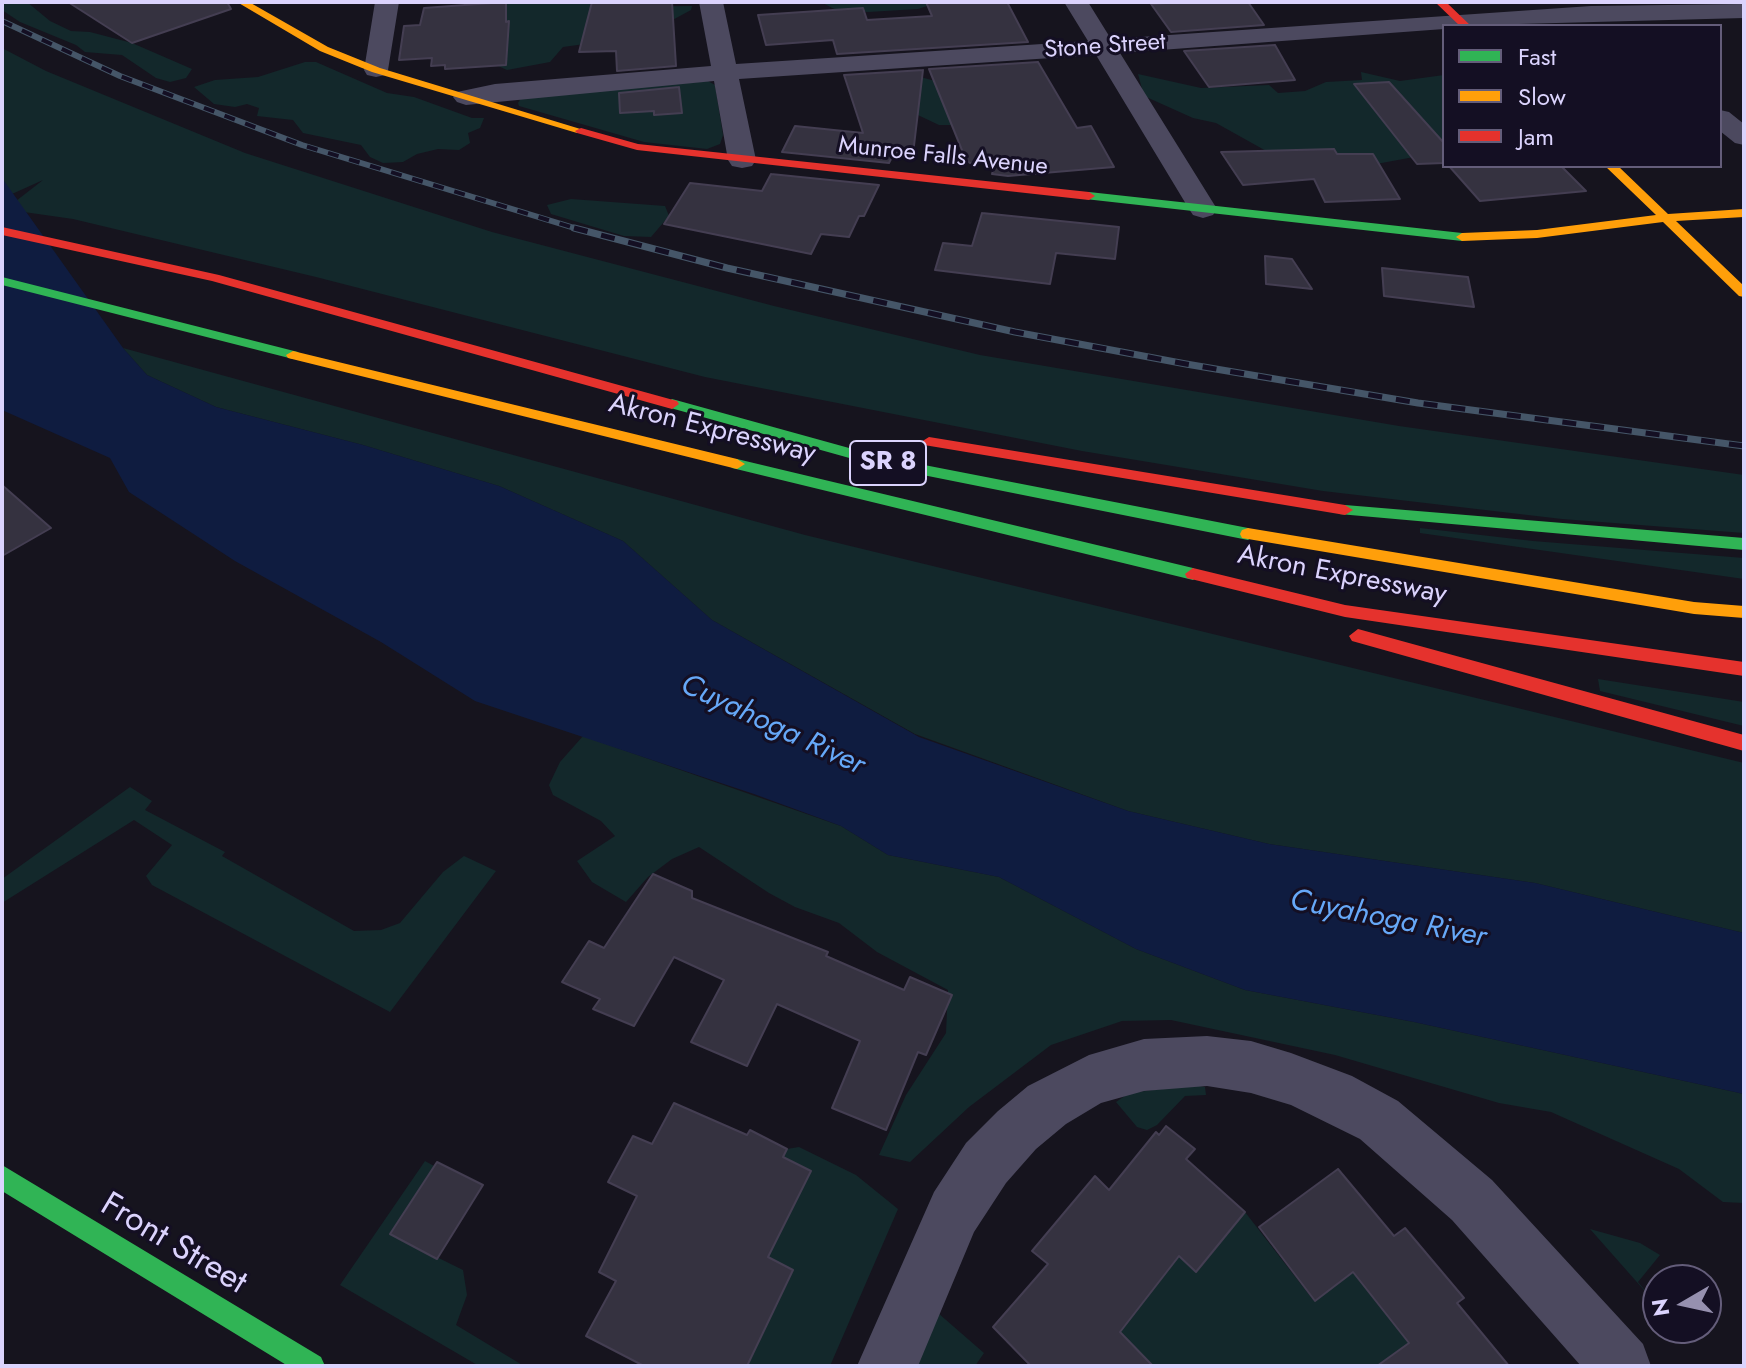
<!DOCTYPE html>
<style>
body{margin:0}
#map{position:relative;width:1746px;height:1368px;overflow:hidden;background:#16141e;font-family:Jost,sans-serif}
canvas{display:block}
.frame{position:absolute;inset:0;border:4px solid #dbd3fd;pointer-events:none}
.legend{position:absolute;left:1442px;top:24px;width:280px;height:144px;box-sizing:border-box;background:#140f23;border:2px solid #645d7a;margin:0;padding:10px 14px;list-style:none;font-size:24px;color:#dbd3fd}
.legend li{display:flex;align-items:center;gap:16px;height:40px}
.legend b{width:40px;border:2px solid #645d7a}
.north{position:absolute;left:1642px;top:1264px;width:80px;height:80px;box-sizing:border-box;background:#140f23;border:2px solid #645d7a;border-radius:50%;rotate:261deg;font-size:22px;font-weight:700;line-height:32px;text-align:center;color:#dbd3fd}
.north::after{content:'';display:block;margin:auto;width:28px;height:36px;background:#9690af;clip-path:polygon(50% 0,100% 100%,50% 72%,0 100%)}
</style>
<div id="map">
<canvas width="1746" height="1368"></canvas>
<div class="frame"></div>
<ul class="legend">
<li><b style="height:10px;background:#30b455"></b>Fast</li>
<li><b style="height:10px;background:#ff9f0a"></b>Slow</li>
<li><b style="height:10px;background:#e5322d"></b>Jam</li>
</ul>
<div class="north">N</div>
</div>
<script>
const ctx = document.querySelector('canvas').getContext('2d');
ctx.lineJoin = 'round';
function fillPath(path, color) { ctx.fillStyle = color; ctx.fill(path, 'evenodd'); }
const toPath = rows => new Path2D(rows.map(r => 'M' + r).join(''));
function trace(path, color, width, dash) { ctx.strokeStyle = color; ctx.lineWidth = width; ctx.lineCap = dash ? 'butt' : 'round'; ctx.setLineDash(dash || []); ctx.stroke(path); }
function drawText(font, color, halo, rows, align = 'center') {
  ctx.font = font + ' Jost,sans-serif'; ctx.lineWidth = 6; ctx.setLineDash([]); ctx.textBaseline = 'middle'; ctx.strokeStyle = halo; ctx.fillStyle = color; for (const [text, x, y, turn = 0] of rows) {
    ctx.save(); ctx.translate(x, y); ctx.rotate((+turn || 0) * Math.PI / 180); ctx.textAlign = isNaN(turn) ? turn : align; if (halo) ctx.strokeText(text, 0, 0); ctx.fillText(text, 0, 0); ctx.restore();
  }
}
const green = toPath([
 [2,2,27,2,50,21,71,31,90,32,132,43,192,69,186,78,170,82,156,78,122,55,85,52,76,45,20,22,2,10],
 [499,2,585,2,608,7,692,6,691,10,643,36,563,47,550,62,507,70,461,49,460,11],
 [821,2,939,2,918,9,868,12,836,10],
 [2,48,46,71,245,153,492,232,774,306,980,355,1399,426,1744,475,1744,533,1562,519,1323,491,1082,451,705,377,316,277,73,219,24,212,16,201,43,180,12,194,2,178],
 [305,62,316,62,387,93,414,97,472,118,484,118,480,128,468,133,470,143,459,150,438,149,417,154,403,162,383,163,370,157,361,145,303,133,293,120,257,116,259,108,247,104,235,107,214,104,194,87,215,80,258,77],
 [1361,72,1400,81,1444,75,1444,147,1414,157,1360,167,1286,162,1216,123,1193,118,1144,96,1138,74,1201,88,1269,85,1278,93,1305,91,1326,82,1362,80],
 [917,76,971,91,958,125,939,125,903,108,858,114,855,108,896,97],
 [708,81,715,85,723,135,720,144,707,149,644,142,519,106,518,103,521,98],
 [571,199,665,206,669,216,651,237,624,236,551,214,547,205],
 [123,348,805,535,1744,763,1744,933,1535,883,1269,844,1128,811,915,734,712,620,623,541,499,486,363,445,216,407,147,375],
 [1420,528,1533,541,1744,558,1744,579,1420,533],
 [1598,679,1744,702,1744,726,1600,691],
 [583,736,841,826,888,855,999,877,1136,949,1245,990,1414,1022,1744,1094,1744,1203,1723,1202,1679,1169,1551,1112,1499,1103,1335,1055,1171,1020,1122,1021,1051,1045,969,1107,910,1162,879,1155,906,1095,946,1033,948,990,877,952,839,923,795,907,769,893,699,847,672,859,648,877,626,902,592,882,577,861,615,836,601,821,553,795,549,785,560,762],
 [130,787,152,801,145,810,225,852,222,856,354,931,381,930,400,923,443,872,464,856,496,871,390,1012,152,885,146,876,172,845,134,820,2,903,2,879],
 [1195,1085,1205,1087,1206,1095,1185,1096,1157,1125,1147,1130,1137,1127,1116,1102,1129,1093],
 [799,1147,856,1175,898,1209,830,1366,747,1366,793,1271,768,1257,810,1172,783,1157,787,1149],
 [425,1161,434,1166,390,1234,463,1270,467,1295,456,1325,524,1366,479,1366,340,1285],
 [1245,1212,1314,1301,1353,1272,1409,1343,1377,1366,1129,1366,1138,1351,1120,1332,1179,1256,1197,1272],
 [1590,1229,1640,1243,1660,1255,1638,1282,1658,1306],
 [938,1313,984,1353,975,1366,917,1366]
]);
const water = toPath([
 [2,178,123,348,147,375,216,407,363,445,499,486,623,541,712,620,919,737,1128,811,1269,844,1535,883,1744,933,1744,1094,1414,1022,1245,990,1136,949,999,877,888,855,841,826,754,794,475,701,381,642,235,561,129,492,110,458,2,410]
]);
const building = toPath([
 [68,2,227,2,231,9,132,43,68,2],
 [506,2,506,22,509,21,506,65,445,69,445,65,431,66,432,58,399,60,404,26,420,25,424,8,506,2],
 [592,2,672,2,676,66,617,71,616,51,579,52,592,2],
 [926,2,1007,2,1028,42,837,54,833,40,766,45,758,15,863,8,867,20,932,16,926,2],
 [1183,2,1248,2,1264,25,1171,32,1151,4,1183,2],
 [1275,45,1295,80,1209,87,1184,51,1275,45],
 [1038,62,1077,128,1091,126,1114,167,1008,176,992,174,996,161,970,163,966,160,929,69,1038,62],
 [923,70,913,154,894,153,889,163,782,152,795,126,863,133,844,75,923,70],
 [1389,82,1444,143,1444,163,1417,164,1354,84,1389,82],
 [679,87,682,113,654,115,654,111,620,113,619,93,679,87],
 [1334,149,1337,154,1373,154,1400,199,1325,202,1314,179,1243,185,1221,152,1334,149],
 [1449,166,1561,166,1586,191,1480,201,1449,166],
 [771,174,879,185,864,216,859,216,849,237,821,234,811,254,664,224,690,183,762,191,771,174],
 [982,213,1119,227,1115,259,1056,253,1050,284,935,270,943,243,972,246,982,213],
 [1265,256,1292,259,1312,289,1266,284,1265,256],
 [1382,268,1468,277,1474,307,1384,296,1382,268],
 [2,485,51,528,2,556,2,485],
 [653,874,692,891,692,898,828,952,826,956,904,990,910,977,952,995,926,1055,918,1052,886,1130,832,1108,860,1041,777,1004,747,1066,691,1042,724,980,674,957,634,1026,593,1009,600,999,562,982,589,941,604,948,653,874],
 [674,1103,747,1135,750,1130,787,1149,783,1157,811,1171,768,1257,793,1270,747,1366,644,1366,586,1336,616,1281,599,1272,637,1196,608,1182,633,1136,652,1144,674,1103],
 [1166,1126,1195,1149,1186,1159,1245,1212,1196,1272,1179,1256,1120,1332,1153,1366,1031,1366,993,1327,1048,1264,1032,1251,1095,1176,1109,1190,1156,1132,1159,1135,1166,1126],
 [437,1162,483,1185,437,1259,390,1234,437,1162],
 [1338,1169,1394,1236,1405,1228,1464,1298,1457,1303,1509,1366,1377,1366,1409,1343,1353,1272,1315,1301,1259,1227,1338,1169]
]);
const street = toPath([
 [375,2,399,2,388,70,385,75,376,77,367,75,364,70,375,2],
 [699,2,723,2,736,64,1088,41,1064,2,1088,2,1111,39,1591,6,1744,4,1744,18,1444,26,1444,29,1120,53,1217,209,1213,215,1203,218,1193,215,1189,209,1096,55,739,79,756,160,752,166,742,168,732,166,728,160,714,81,466,105,457,102,453,97,457,92,495,84,711,66,699,2],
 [1720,110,1729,112,1744,124,1744,145,1735,143,1720,131,1720,110],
 [1207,1036,1251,1041,1291,1053,1352,1076,1398,1101,1492,1180,1643,1344,1651,1366,1581,1366,1452,1220,1360,1139,1291,1105,1251,1093,1207,1086,1144,1091,1101,1103,1066,1124,1036,1149,1006,1183,974,1232,918,1366,857,1366,934,1192,966,1143,998,1111,1028,1086,1089,1055,1144,1039,1207,1036]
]);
const fast = toPath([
 [1089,192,1462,233,1468,237,1462,241,1085,199,1083,196,1089,192],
 [2,277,298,352,300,355,293,359,2,285,2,277],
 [672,399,878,456,1248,528,1256,534,1248,540,878,466,667,407,665,404,672,399],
 [737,459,1193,568,1201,574,1193,580,732,468,729,464,732,460,737,459],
 [1345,505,1744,538,1744,550,1339,514,1337,510,1339,506,1345,505],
 [2,1165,321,1357,325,1366,288,1366,2,1191,2,1165]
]);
const slow = toPath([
 [237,2,249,2,328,47,380,68,587,131,577,133,372,72,320,51,237,2],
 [1605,166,1618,166,1668,214,1744,209,1744,217,1676,221,1744,286,1744,297,1739,296,1663,222,1537,238,1462,241,1456,237,1462,233,1537,230,1656,215,1605,166],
 [293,351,737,459,745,464,737,469,288,358,286,355,293,351],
 [1248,528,1694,602,1744,606,1744,618,1694,614,1242,538,1240,534,1242,530,1248,528]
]);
const jam = toPath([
 [1435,2,1446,2,1471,26,1460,26,1435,2],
 [581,128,638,144,1089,192,1095,196,1089,200,637,150,577,133,575,131,581,128],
 [2,227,219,275,677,401,679,404,672,409,212,281,2,235,2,227],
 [929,437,1345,505,1353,510,1345,515,924,445,921,442,929,437],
 [1193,568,1345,605,1744,662,1744,676,1345,617,1187,578,1185,574,1193,568],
 [1358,629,1744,735,1744,751,1352,641,1349,636,1358,629]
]);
const railFar1 = toPath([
 [2,21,120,76,302,145,581,230]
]);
const rail = toPath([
 [574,228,727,268,1015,332,1186,364,1418,403,1744,446]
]);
const farStreetnames = [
 ["Stone Street",1105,47,-4],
 ["Munroe Falls Avenue",943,157,6]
];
const shields = [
 [888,463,76]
];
const shieldNames = [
 ["SR 8",888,463]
];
const streetNames = [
 ["Akron Expressway",712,430,14],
 ["Akron Expressway",1342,576,11]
];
const waterNames = [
 ["Cuyahoga River",772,726,25],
 ["Cuyahoga River",1388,920,11]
];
const nearStreetnames = [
 ["Front Street",173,1245,31]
];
fillPath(green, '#13282b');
fillPath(water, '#0f1c40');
fillPath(building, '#353240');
trace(building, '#443e52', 2);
fillPath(street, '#4c495f');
fillPath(fast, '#30b455');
fillPath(slow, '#ff9f0a');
fillPath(jam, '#e5322d');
trace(railFar1, '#455668', 6);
trace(rail, '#455668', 7);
trace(railFar1, '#140f23', 4, [11]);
trace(rail, '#140f23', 5, [14]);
drawText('24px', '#dbd3fd', '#140f23', farStreetnames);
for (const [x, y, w] of shields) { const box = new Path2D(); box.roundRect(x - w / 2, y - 22, w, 44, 6); ctx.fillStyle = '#140f23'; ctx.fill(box); trace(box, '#dbd3fd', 2); }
drawText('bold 26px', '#dbd3fd', null, shieldNames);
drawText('28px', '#dbd3fd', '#140f23', streetNames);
drawText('italic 30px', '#66a8f8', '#140f23', waterNames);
drawText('34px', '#dbd3fd', '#140f23', nearStreetnames);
</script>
